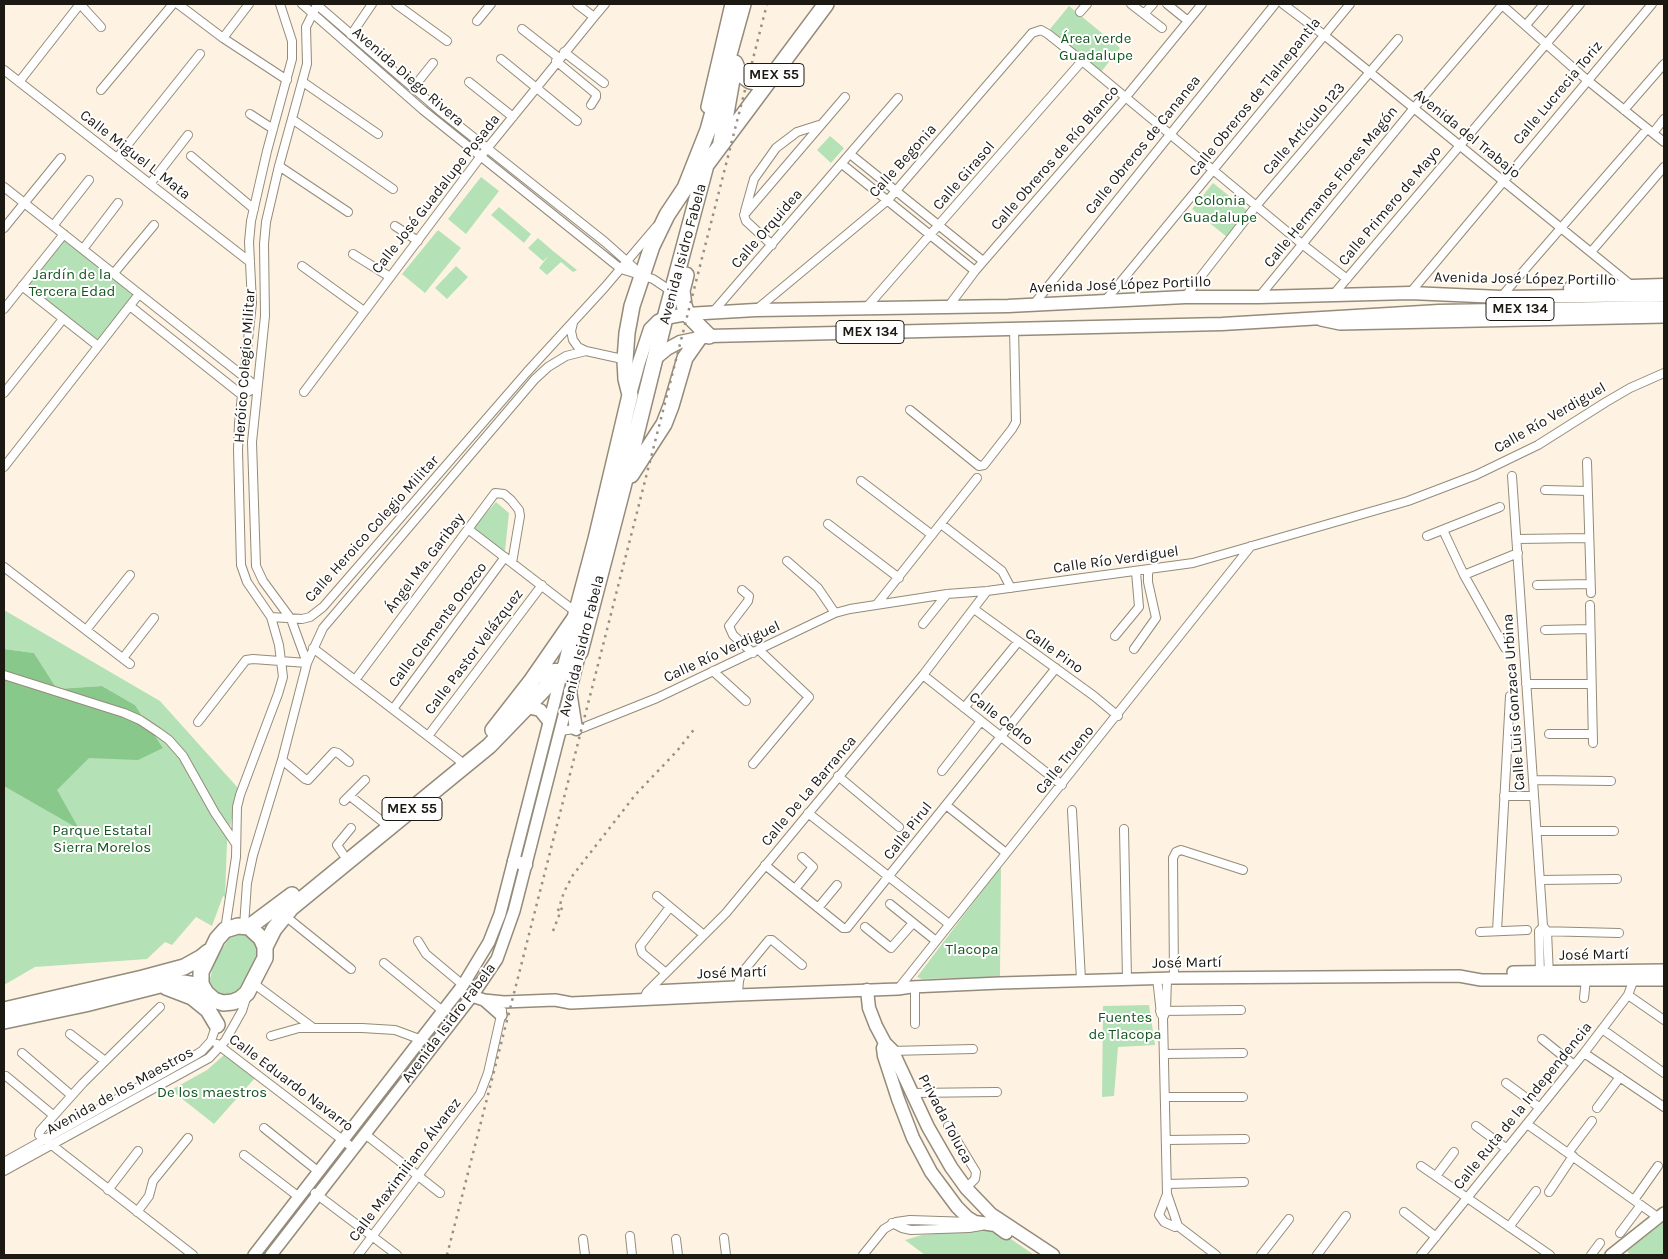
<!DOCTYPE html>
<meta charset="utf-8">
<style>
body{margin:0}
#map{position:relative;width:1668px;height:1259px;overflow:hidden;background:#fef3e2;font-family:Karla,sans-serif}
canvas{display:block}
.frame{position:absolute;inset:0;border:5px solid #1c1812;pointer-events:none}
</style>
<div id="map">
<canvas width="1668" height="1259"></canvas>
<div class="frame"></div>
</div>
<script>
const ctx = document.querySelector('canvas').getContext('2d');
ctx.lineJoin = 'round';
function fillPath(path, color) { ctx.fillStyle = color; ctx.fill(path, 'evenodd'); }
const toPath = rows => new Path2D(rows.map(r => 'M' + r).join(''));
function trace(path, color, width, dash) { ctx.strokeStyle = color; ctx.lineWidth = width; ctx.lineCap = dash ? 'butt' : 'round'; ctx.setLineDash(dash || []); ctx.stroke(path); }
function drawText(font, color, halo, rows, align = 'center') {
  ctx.font = font + ' Karla,sans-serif'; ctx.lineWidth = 4; ctx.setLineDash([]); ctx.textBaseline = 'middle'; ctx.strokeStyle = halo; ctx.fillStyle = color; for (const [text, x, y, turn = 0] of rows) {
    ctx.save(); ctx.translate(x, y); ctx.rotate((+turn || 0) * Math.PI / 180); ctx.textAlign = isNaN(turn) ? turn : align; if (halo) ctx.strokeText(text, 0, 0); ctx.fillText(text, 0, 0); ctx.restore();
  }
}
const green = toPath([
 [1069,6,1120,48,1101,72,1050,29],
 [830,136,844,148,831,163,817,150],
 [481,177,499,191,466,234,448,219],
 [1213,183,1248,211,1227,237,1192,209],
 [499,207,531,234,524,243,491,215],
 [438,230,461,248,425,293,402,274],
 [538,238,553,251,577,270,573,272,561,262,547,275,539,268,549,255,543,261,528,248],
 [64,239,133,295,98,340,27,286],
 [456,266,468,277,447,299,435,288],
 [496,502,509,513,505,551,487,540,474,527],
 [4,610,160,701,238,788,227,842,225,897,223,896,212,926,196,917,172,945,165,942,147,959,35,967,4,985,4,694,163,748,135,705,102,686,57,689,34,653,4,649],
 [1001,866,1000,977,922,979,917,977],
 [245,932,253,937,258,949,254,968,247,979,237,991,233,995,223,997,214,992,209,983,215,959,231,936,234,934],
 [1149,1005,1155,1045,1118,1047,1114,1096,1102,1097,1103,1006],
 [224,1055,255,1078,214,1124,171,1090,207,1070],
 [1664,1222,1664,1255,1630,1255,1627,1251],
 [994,1227,1034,1255,925,1255,905,1240,922,1235]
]);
const forest = toPath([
 [4,649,34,653,57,689,102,686,135,705,163,748,138,760,89,758,57,790,79,829,4,786]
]);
const street = toPath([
 [80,4,101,27],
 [178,4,223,38,287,80],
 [302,4,423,110,621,269,653,279,674,293],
 [316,4,439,110,605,242,641,274],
 [396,4,447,41],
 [577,4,594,17,605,4],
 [1131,4,1162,28],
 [1167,4,1188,21],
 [1283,4,1324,35,1631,285],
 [1501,4,1587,80,1664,142],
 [1080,12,1087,4],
 [1144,14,1153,4],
 [477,21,491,4],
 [1526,25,1544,4],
 [522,29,559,58],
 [351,35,372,4],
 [223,38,249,4],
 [564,52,604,83],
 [501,59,577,121],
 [556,61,596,94,596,97,591,105],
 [4,70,250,262],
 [19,82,80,4],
 [303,82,378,134],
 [469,82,513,117],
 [413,88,433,63],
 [101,90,173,4],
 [1624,110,1664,64],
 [250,114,273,129],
 [292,119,393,189],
 [1653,133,1664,119],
 [850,154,983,261],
 [191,156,254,209],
 [117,158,200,54],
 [842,164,975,271],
 [279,166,348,212],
 [150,184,188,135],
 [4,187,257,387,242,395],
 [745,211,754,179,776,148,797,132,819,125],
 [744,215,845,97],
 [744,215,746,221,772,245],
 [53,226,89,180],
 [395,226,418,241],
 [4,228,61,158],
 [83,249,118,203],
 [1591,252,1664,167],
 [353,254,390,277],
 [302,266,364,311],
 [114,273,154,225],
 [22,286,98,346],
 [1410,293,1652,4],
 [1333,295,1580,4],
 [1185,297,1256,206,1398,39],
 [1259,297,1414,108,1503,4],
 [1501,297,1647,129],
 [1105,301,1350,4],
 [1034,304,1275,4],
 [130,306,242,395],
 [948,307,975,271,1125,98,1202,4],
 [866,308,1082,61],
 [4,309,64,234],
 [757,309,888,200,1032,33,1041,30,1048,34,1082,61,1302,244,1347,279],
 [713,312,898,98],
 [573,323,571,331,573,340,578,347,586,351],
 [304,392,481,156,594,17],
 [4,393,63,319],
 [910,410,979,466,984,465,1012,429,1016,422,1014,328],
 [1587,462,1591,593],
 [4,467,139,294],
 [1512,476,1543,926,1547,931,1549,976],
 [861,481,932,535],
 [1545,490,1588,491],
 [828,524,899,578],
 [941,524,1002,571,1011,588],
 [468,529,577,613],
 [1443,530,1464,575,1505,648],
 [1427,536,1500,507],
 [1517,539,1589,538],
 [787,561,818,588,835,613],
 [4,567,130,664],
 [1464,575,1518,553],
 [1537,585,1590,584],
 [742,590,749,596,748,601,729,626,733,635,753,653],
 [877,604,977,478],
 [1590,605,1593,743],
 [974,609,1094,696,1118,716],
 [271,617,302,619,310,617,323,607,527,372,605,287,656,227],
 [923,624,947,594],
 [86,630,130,575],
 [1545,630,1590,629],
 [1115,636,1139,607,1136,572],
 [313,648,459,760],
 [1134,649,1156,618,1148,582,1148,570],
 [123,658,154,618],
 [307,663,291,619,263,581,256,566,252,442,265,316,264,244,266,222,279,166,307,64,306,27,317,5],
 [713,671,746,701],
 [4,675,124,713,140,720,158,732,169,740,183,756,215,813,236,844],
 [923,675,1062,785],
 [355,680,495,493,504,494,511,500,519,510,520,516,512,563],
 [1526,684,1591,684],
 [964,708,1018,642],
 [393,709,505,557],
 [198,722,246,660,253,659,307,663],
 [560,731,582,728,657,698,835,613,850,609,947,594,987,591,1193,563,1408,501,1476,475,1538,445,1606,402,1630,388,1664,373],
 [1549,734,1592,734],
 [428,736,542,585],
 [282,760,305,779,308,780,334,752,338,753,349,762],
 [753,764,809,697,759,650],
 [942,771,981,721],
 [838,776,899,827],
 [1534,780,1611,781],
 [350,796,383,822],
 [1504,796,1534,796],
 [344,801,365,780],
 [946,805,1006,853],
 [1072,810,1081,980],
 [808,813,949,924],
 [1124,829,1127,979],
 [1537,831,1614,831],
 [343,854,337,845,351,828],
 [765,865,843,928,847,928,1056,668],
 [1540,880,1617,879],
 [795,889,813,867,802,857],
 [657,896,704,935],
 [890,904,936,941],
 [818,908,837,885],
 [284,915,351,969],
 [244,926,247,883,253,855,282,760,307,663,323,628,535,379,548,367,566,356,586,351,627,360],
 [865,927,891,948,913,923],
 [225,930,236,857,237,807,240,795,278,694,283,677,279,645,271,617,247,582,241,565,238,450,239,423,252,303,249,242,251,221,267,151,292,59,292,41,280,4],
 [1497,931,1510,696],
 [1539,931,1619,933],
 [1480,932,1527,930],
 [418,941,426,954,463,985],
 [384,963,444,1012],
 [666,973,642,953,640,946,670,907],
 [1540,975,1539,931,1542,928],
 [1157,978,1161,1014],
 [1167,978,1166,1011,1163,1018,1167,1194,1178,1226,1175,1227,1164,1222,1159,1215,1167,1194],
 [1174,978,1173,858,1176,852,1181,850,1243,870],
 [253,983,312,1027],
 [898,989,1251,546],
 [738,993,739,981,741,974,769,940,772,940,802,965],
 [1628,995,1664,1020],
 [1584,998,1586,979],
 [643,1000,647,992,726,913,923,675,987,591],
 [160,1007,83,1083,40,1131,39,1135,193,1255],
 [1160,1011,1241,1010],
 [915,1024,915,987],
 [1602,1029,1664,1073],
 [70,1034,105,1061],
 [271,1036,299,1028,362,1028,395,1030,422,1040],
 [1542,1039,1574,1065],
 [217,1044,353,1148],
 [890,1051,973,1049],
 [22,1053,71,1095],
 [1584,1053,1664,1107],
 [1164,1054,1243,1053],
 [6,1076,53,1115],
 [1506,1083,1540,1108],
 [912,1093,997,1092],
 [1165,1097,1243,1097],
 [1597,1108,1620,1077],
 [1527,1124,1659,1218],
 [948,1126,976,1172,975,1179,966,1188],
 [1476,1126,1507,1149],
 [264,1128,319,1172],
 [365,1134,440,1193],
 [1166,1140,1245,1139],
 [1568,1153,1592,1121],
 [244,1155,299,1197],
 [4,1162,194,1056,202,1051,211,1041,217,1023],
 [1421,1166,1550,1255],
 [4,1171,209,1058,225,1041,242,1011,247,995],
 [1436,1176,1454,1152],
 [1167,1184,1244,1182],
 [108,1190,138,1151],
 [1549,1192,1573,1156],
 [315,1193,397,1255],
 [1634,1200,1658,1166],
 [137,1212,149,1196,153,1181,188,1138],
 [1404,1212,1436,1237],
 [892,1223,902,1228,911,1230,969,1228,981,1226],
 [1178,1226,1216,1255],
 [1509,1227,1536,1191],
 [1620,1233,1641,1205],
 [630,1236,632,1255],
 [724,1238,726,1255],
 [583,1239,585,1255],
 [676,1239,678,1255],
 [358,1255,480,1094,488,1073,502,1011],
 [863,1255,884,1229,896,1222,910,1220,971,1222],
 [1261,1255,1289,1219],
 [1317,1255,1346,1216],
 [1421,1255,1584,1053,1628,995,1635,976],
 [1591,1255,1600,1243]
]);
const secondary = toPath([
 [707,107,731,4],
 [1321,320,1340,324,1664,317],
 [1513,972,1664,970],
 [654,991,735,987],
 [472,996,484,1000,504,1002,555,1000,571,1003,738,995,898,989,911,987,1000,983,1174,978,1459,976,1481,980,1664,980],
 [484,1000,501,1015],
 [254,1255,463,985,489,942,500,914,574,625],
 [271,1255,472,996,497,959,514,911,580,653],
 [1611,1255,1664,1213]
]);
const primary = toPath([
 [1570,288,1664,285],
 [656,358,667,349,680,342,709,336,1222,324,1439,311,1664,307],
 [630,395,639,362,650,329,658,321,665,318,687,314,756,310,1008,306,1185,297,1259,297,1410,293,1501,297,1664,295],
 [533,680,546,672,554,670,562,670,573,677],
 [570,691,576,729],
 [527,707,540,710,548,720],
 [514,861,526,865],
 [867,990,869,1008,876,1026,885,1043,892,1050,928,1127,951,1167,966,1188,991,1214,1053,1255],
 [885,1043,883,1048,884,1056,898,1099,913,1138,931,1172,957,1207,967,1217,975,1222,995,1225,1006,1233]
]);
const highway = toPath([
 [735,63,739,73,750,81,760,83,770,80],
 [721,142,733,74],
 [686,275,682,291,684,305,687,314,709,336],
 [631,475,664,424,671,406,685,358,699,338],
 [493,730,532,680,575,618,596,539,630,395,626,379,625,360,627,333,632,306,652,246,667,215,685,188,708,130,743,4],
 [238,926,249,927,261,938,265,947,265,958,247,993,240,999,233,1002,223,1003,214,1000,206,993,201,984,201,972,217,939,225,930,238,926],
 [249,927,292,895],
 [265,947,274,929,291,908,489,746,580,652,623,487,665,318,706,165,826,4],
 [166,987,192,997,208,1010,217,1025],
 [4,1010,143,978,184,967,202,957,208,952],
 [4,1021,85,1004,160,985,183,983,196,985,203,989]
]);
const rail = toPath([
 [558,911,564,892,573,875,636,794,677,751,696,727],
 [553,931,563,905],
 [447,1255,767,4]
]);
const shields = [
 [774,75,60],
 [1520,309,68],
 [870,332,68],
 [412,809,60]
];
const shieldNames = [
 ["MEX 55",774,75],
 ["MEX 134",1520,309],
 ["MEX 134",870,332],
 ["MEX 55",412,809]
];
const parkNames = [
 ["Área verde",1096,39],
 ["Guadalupe",1096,56],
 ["Colonia",1220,201],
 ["Guadalupe",1220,218],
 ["Jardín de la",72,275],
 ["Tercera Edad",72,292],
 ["Parque Estatal",102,831],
 ["Sierra Morelos",102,848],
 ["Tlacopa",972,950],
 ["Fuentes",1125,1018],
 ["de Tlacopa",1125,1035],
 ["De los maestros",212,1093]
];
const streetNames = [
 ["Avenida Diego Rivera",408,77,41],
 ["Calle Lucrecia Toriz",1558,93,-50],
 ["Calle Obreros de Tlalnepantla",1255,97,-51],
 ["Calle Artículo 123",1304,129,-49],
 ["Avenida del Trabajo",1467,134,39],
 ["Calle Obreros de Cananea",1143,145,-51],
 ["Calle Miguel L. Mata",135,155,38],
 ["Calle Obreros de Río Blanco",1055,158,-49],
 ["Calle Begonia",903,161,-48],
 ["Calle Girasol",964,176,-49],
 ["Calle Hermanos Flores Magón",1331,187,-51],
 ["Calle José Guadalupe Posada",436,194,-52],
 ["Calle Primero de Mayo",1390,206,-50],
 ["Calle Orquidea",767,229,-49],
 ["Avenida Isidro Fabela",683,254,-75],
 ["Avenida José López Portillo",1525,279,1],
 ["Avenida José López Portillo",1120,285,-2],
 ["Heróico Colegio Militar",245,366,-86],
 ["Calle Río Verdiguel",1550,418,-30],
 ["Calle Heroico Colegio Militar",372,529,-48],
 ["Calle Río Verdiguel",1116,560,-8],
 ["Ángel Ma. Garibay",425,563,-53],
 ["Calle Clemente Orozco",438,625,-53],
 ["Avenida Isidro Fabela",582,646,-76],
 ["Calle Pino",1054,651,35],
 ["Calle Pastor Velázquez",474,652,-53],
 ["Calle Río Verdiguel",722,652,-25],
 ["Calle Luis Gonzaca Urbina",1514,702,-94],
 ["Calle Cedro",1001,719,38],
 ["Calle Trueno",1065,760,-51],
 ["Calle De La Barranca",809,791,-50],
 ["Calle Pirul",908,831,-52],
 ["José Martí",1594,955,-1],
 ["José Martí",1187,963,-1],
 ["José Martí",732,973,-2],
 ["Avenida Isidro Fabela",449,1023,-53],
 ["Calle Eduardo Navarro",291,1083,37],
 ["Avenida de los Maestros",120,1091,-29],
 ["Calle Ruta de la Independencia",1523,1106,-51],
 ["Privada Toluca",945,1119,62],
 ["Calle Maximiliano Álvarez",405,1170,-53]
];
fillPath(green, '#b5e1b6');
fillPath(forest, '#88c88b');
trace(street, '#948b7b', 10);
trace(secondary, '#948b7b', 14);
trace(primary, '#948b7b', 15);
trace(highway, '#948b7b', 18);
trace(street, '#fff', 8);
trace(secondary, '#fff', 11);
trace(primary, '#fff', 12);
trace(highway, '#fff', 15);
trace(rail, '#989084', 2.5, [2.5, 5]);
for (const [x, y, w] of shields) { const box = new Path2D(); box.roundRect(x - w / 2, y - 11.5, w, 23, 4); ctx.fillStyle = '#fff'; ctx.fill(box); trace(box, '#1c1812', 1); }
drawText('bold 14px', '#1c1812', null, shieldNames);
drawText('15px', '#13561e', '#fff', parkNames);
drawText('15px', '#1c1812', '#fff', streetNames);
</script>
